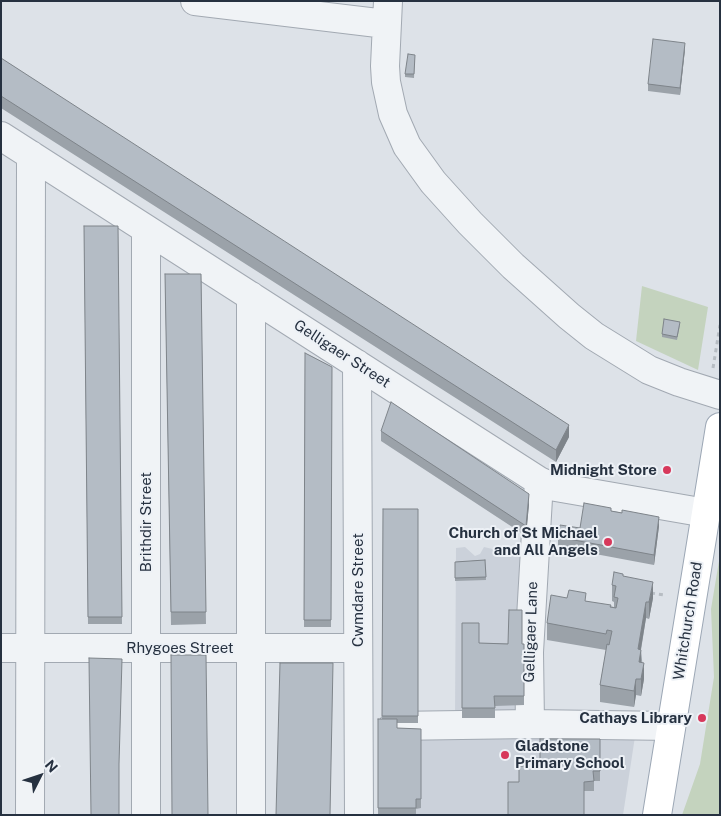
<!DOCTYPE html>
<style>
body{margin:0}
#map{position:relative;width:721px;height:816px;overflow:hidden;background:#dde2e8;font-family:"Public Sans",sans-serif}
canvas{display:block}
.frame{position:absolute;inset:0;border:2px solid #263140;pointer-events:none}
.north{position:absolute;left:15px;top:751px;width:50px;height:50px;-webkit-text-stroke:4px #edf1f6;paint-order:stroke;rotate:49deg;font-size:14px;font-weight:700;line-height:20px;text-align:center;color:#263140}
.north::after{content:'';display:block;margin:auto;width:18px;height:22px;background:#263140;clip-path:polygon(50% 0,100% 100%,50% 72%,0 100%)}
</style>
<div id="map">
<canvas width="721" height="816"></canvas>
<div class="frame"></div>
<div class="north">N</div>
</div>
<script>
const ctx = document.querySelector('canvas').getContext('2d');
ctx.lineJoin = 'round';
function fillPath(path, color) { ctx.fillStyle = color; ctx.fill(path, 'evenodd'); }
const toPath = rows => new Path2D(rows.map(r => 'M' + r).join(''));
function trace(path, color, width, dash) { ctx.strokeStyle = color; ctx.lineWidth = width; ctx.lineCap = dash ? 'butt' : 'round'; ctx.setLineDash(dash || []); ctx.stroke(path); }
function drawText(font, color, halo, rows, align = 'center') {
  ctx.font = font + ' "Public Sans",sans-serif'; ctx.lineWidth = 4; ctx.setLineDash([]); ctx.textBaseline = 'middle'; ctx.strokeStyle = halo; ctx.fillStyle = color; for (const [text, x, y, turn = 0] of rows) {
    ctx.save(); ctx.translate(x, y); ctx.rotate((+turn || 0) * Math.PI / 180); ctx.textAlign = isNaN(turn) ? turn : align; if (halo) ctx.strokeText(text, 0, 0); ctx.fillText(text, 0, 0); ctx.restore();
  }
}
const built = toPath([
 [465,547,475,556,480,554,484,547,526,557,520,708,513,719,455,718,456,548],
 [378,729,636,730,623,815,378,815]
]);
const green = toPath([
 [642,286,708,307,698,370,636,341],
 [720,555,720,815,682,815,700,764,714,677,711,609]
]);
const path = toPath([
 [713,368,720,325],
 [651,593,664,595]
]);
const minor = toPath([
 [195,1,386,24],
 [388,1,385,66,386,82,393,114,407,146,433,182,470,223,513,266,569,316,594,336,649,370,679,382,720,395],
 [1,136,539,481,550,486,706,513],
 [251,296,251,815],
 [357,364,359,815],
 [539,481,529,652,530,724,671,726],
 [1,648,358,648],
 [393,726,530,724],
 [30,815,31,155],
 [146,815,146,230]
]);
const major = toPath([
 [657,815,720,427]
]);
const wall = toPath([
 [685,49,680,95,648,91,648,84],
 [415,55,414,78,405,77,405,74],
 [1,58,569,437,556,462,1,108],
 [84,226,118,226,122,624,88,624],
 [165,274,201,274,206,624,171,625],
 [680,325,677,340,662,337,662,334],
 [305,353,332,367,331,627,304,627],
 [381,431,529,504,526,536,381,441],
 [383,509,418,509,418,723,397,723,397,728,421,729,421,808,416,809,416,815,378,815,378,719,382,719],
 [611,511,659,526,654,565,558,547,558,537,580,528],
 [485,560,486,580,455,581,455,562],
 [623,576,653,598,649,619,646,618,641,650,644,679,641,696,636,695,634,707,600,702,600,685,606,650,547,640,547,623,586,601,614,607,614,602,612,601,612,585],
 [462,623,479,643,524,644,524,705,495,706,495,718,462,718],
 [600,739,600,781,594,781,594,791,584,791,540,766]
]);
const shadedWall = toPath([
 [685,43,685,49,680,95,680,88],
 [569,425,569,437,556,462,556,450],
 [529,494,529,504,526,536,526,526],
 [659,517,659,526,654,565,654,555],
 [653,582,653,598,649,619,649,602],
 [646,602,646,618,638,666,638,649],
 [641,650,641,666,639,662],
 [644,663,644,679,641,696,641,679],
 [636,679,636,695,634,707,634,691]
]);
const building = toPath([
 [653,39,685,43,680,88,648,84,653,39],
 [408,54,415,55,414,74,405,74,408,54],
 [1,58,569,425,556,450,1,96,1,58],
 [84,226,118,226,122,617,88,617,84,226],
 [165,274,201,274,206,612,171,612,165,274],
 [664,319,680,322,677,337,662,334,664,319],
 [305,353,332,367,331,620,304,620,305,353],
 [391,402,529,494,526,526,381,431,391,402],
 [584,503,611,508,611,511,622,513,622,510,659,517,654,555,558,537,560,525,580,528,584,503],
 [383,509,418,509,418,716,382,716,383,509],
 [485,560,486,577,455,578,455,562,485,560],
 [614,572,623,574,623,576,653,582,649,602,646,602,638,649,641,650,639,662,644,663,641,679,636,679,634,691,600,685,607,644,609,645,612,631,607,630,606,634,547,623,551,595,567,598,569,590,586,593,585,601,611,605,610,607,616,608,618,598,614,597,616,586,612,585,614,572],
 [509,610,522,610,522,644,524,644,524,696,494,696,495,708,462,708,462,623,479,623,479,643,508,644,509,610],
 [171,655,206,655,208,815,172,815,171,655],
 [89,658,122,659,119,764,119,815,91,815,89,658],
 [280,663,333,663,330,815,276,815,280,663],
 [378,719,397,719,397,728,421,729,421,799,416,799,416,808,378,808,378,719],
 [540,739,600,739,600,771,593,771,594,781,584,782,584,815,508,815,508,782,519,782,519,766,540,766,540,739]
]);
const markers = [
 [667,470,5,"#d7385b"],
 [608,542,5,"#d7385b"],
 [702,718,5,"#d7385b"],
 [505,755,5,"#d7385b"]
];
const streetNames = [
 ["Gelligaer Street",342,354,33],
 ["Brithdir Street",146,522,-90],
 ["Cwmdare Street",358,590,-90],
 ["Whitchurch Road",688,621,-81],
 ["Gelligaer Lane",531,632,-88],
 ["Rhygoes Street",180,648]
];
const poiNames = [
 ["Midnight Store",657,470],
 ["Church of St Michael",598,533],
 ["and All Angels",598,550],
 ["Cathays Library",692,718],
 ["Gladstone",515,746,"left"],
 ["Primary School",515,763,"left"]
];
fillPath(built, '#cbd1da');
fillPath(green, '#c4d3be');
trace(minor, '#a2a9b2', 30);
trace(major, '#9ca7b5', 30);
trace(path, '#b7bdc3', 3, [4, 4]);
trace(minor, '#f0f3f6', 28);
trace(major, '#fff', 28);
fillPath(wall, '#9ba2a9');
fillPath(shadedWall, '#7e848a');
fillPath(building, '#b4bcc5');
trace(building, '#7e848a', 1);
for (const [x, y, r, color] of markers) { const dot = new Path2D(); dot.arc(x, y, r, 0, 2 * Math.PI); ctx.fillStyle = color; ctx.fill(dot); trace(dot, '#edf1f6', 2); }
drawText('15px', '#263140', '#edf1f6', streetNames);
drawText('bold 15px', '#263140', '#edf1f6', poiNames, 'right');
</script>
